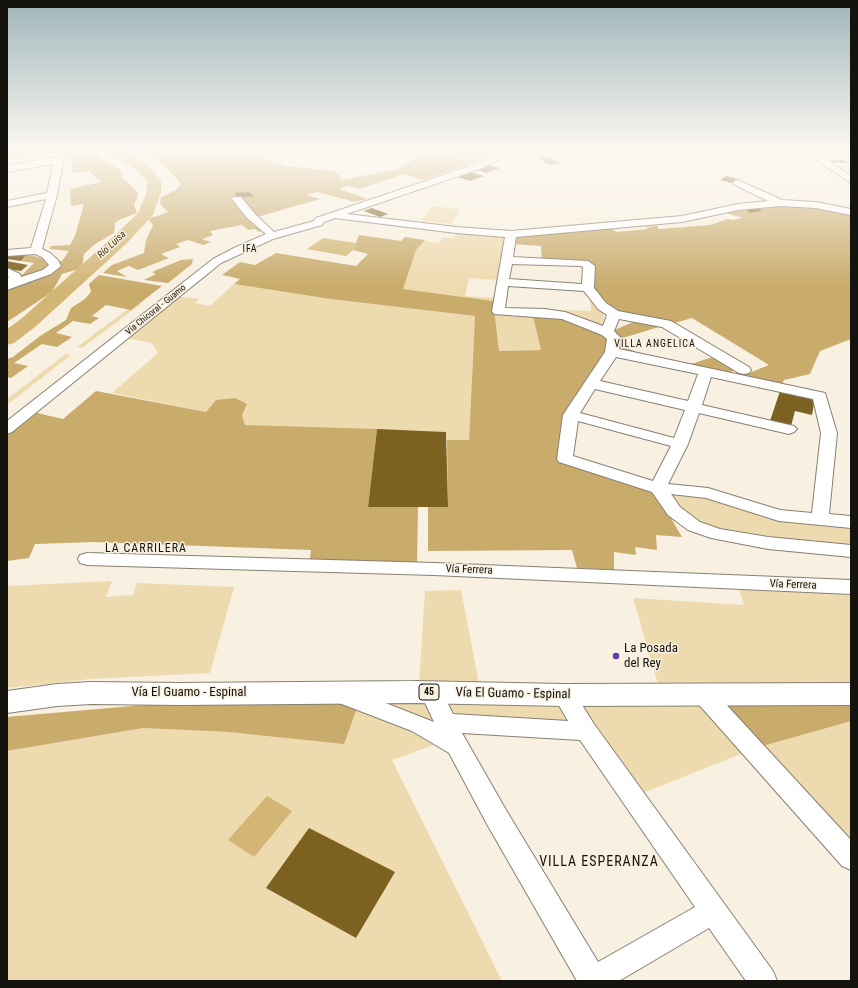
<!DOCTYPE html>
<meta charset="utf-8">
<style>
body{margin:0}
#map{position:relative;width:858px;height:988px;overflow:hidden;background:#f8f0e0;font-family:"Roboto Condensed",sans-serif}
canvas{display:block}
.frame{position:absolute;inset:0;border:8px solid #15130d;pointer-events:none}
</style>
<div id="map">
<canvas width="858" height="988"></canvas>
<div class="frame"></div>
</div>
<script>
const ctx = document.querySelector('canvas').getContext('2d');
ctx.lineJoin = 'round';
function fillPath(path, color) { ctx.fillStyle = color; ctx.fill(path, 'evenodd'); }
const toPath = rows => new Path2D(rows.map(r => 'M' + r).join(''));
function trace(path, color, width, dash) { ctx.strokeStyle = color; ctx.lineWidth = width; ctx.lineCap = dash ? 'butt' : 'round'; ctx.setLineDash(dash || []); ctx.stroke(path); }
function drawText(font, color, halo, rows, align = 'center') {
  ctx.font = font + ' "Roboto Condensed",sans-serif'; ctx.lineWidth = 3; ctx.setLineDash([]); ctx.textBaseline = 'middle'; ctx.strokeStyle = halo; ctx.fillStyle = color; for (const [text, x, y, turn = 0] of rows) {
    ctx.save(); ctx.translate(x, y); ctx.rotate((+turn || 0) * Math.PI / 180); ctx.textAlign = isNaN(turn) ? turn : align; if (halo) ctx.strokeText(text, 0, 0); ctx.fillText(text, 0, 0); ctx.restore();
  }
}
const green = toPath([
 [432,206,461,209,451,224,421,221],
 [457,233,505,235,498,280,469,278,465,296,494,298,493,301,403,289,416,250,423,241,438,243,444,237,453,238],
 [234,284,330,299,475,316,469,440,447,442,446,432,245,425,242,415,216,400,206,412,112,393,158,353,152,343,125,338,176,296,199,299,195,303,210,306],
 [590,299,603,313,604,328,558,310,591,311],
 [136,303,141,304,82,348,77,347],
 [494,313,533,316,541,350,499,351],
 [66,354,71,355,7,405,7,399],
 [665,490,709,496,851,525,851,547,726,533,695,521,678,506],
 [112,581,106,597,133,595,137,583,234,587,210,673,91,679,7,688,7,586],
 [739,589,851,591,851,687,658,684,633,598,744,605],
 [461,590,479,684,419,685,425,591],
 [357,697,423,698,446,736],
 [442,697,561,701,578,727,451,717],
 [699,698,746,752,635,796,574,701],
 [357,708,442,742,392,760,502,981,7,981,7,751,143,728,229,732],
 [848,720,851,721,851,849,759,747]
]);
const forest = toPath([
 [7,148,89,148,101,160,121,170,122,178,138,192,137,199,134,204,137,213,121,219,115,223,114,233,95,244,84,254,82,268,62,274,52,292,7,322,7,284,23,274,34,263,21,261,25,256,30,255,45,259,62,261,69,251,49,249,51,246,70,245,75,236,84,204,71,206,70,189,102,182,89,171,72,173,73,159,65,156,59,151,7,160],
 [122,148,210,148,243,151,287,166,334,171,343,180,397,169,435,148,488,148,485,154,473,163,423,180,404,174,359,189,348,186,339,189,367,199,355,202,317,192,306,195,320,199,254,218,268,229,259,232,255,229,248,230,242,225,210,231,213,235,202,239,211,242,203,245,188,240,176,244,180,247,161,254,169,258,138,270,129,266,117,271,127,277,103,273,112,265,144,253,146,240,153,225,148,219,168,212,160,204,161,197,176,190,181,184,163,164,151,155,143,152],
 [784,206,817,207,851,214,851,339,820,351,810,374,784,380,782,386,742,378,745,371,749,373,769,365,692,318,668,325,621,312,593,294,591,265,542,260,541,246,512,244,514,235,611,227,616,232,648,229,646,227,657,226,659,229,710,225,728,219,733,220,743,218,726,213,740,209],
 [359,235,401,241,405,237,425,240,416,250,403,289,493,301,499,351,541,350,533,316,565,318,583,325,609,339,609,353,566,415,561,459,654,489,682,537,656,535,657,550,635,547,636,555,614,552,614,570,577,568,572,550,428,551,428,507,448,507,447,440,469,440,475,316,330,299,234,284,240,279,222,275,240,262,255,265,276,253,356,266,368,254,353,250],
 [193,259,192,264,168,283,144,280,156,274,152,272,181,260],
 [99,275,162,286,131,310,106,305,92,316,99,318,90,324,73,321,56,333,72,337,57,347,42,344,14,363,28,366,11,378,7,377,7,359,13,357,40,336,66,320,71,308,85,299,91,292,89,284],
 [638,320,662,326,623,338,626,348,650,357,617,351,612,331],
 [713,357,735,370,727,374,688,365],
 [96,391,206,412,216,400,235,398,247,404,242,415,245,425,377,429,368,507,418,507,417,566,309,565,311,550,94,542,35,544,29,558,7,561,7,434,33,412,63,419],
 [851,695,851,721,759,747,710,697],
 [331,697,357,708,344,744,229,732,143,728,7,751,7,717,178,702]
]);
const water = toPath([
 [323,238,356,243,353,250,346,256,307,249],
 [267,796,292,811,254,857,228,840]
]);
const river = toPath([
 [97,148,116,148,131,154,149,166,159,178,161,181,161,192,153,215,127,243,35,327,14,343,7,345,7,329,21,319,115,235,138,213,147,192,147,181,139,172,121,160,99,151,97,148]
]);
const building = toPath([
 [461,148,482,148,482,154,460,154],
 [506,149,517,149,518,153,507,153],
 [549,156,561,164,549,165,538,158],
 [827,160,844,160,848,163,831,163],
 [487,165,500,168,486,173,474,169],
 [471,172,484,176,470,181,457,177],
 [726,176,738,179,732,183,720,180],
 [249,192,254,196,239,198,234,193],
 [372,208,388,214,380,217,364,211],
 [757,208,762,211,750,213,745,209],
 [7,254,28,255,25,256,21,261,7,259],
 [7,261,28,265,21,271,7,269],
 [780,391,815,398,812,415,795,411,791,426,770,421],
 [377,429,446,432,448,507,368,507],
 [309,828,395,872,356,938,266,888]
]);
const minor = toPath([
 [496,148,504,148,497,160,482,168,347,214,456,227,511,231,682,216,738,204,768,201,735,185,733,183,735,181,738,180,782,200,816,202,851,209,851,215,816,208,780,206,738,210,682,222,516,237,513,257,588,261,595,266,594,288,606,303,618,311,671,321,749,367,751,370,749,373,744,374,739,373,662,327,619,319,614,331,621,338,619,349,825,393,837,433,829,514,851,516,851,528,779,521,706,498,671,494,680,507,700,522,720,529,768,537,851,545,851,557,768,549,711,538,688,530,668,515,652,492,559,462,557,459,563,415,605,352,607,339,602,335,562,319,494,314,492,311,505,237,456,233,335,218,324,222,322,225,273,239,221,263,12,432,7,434,7,421,213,259,234,248,266,234,247,218,232,199,233,197,241,197,255,214,274,232,314,221,316,218,476,164,491,156,496,148],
 [512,264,581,266,583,267,582,284,509,279,512,264],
 [508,286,584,291,598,309,607,315,603,326,565,312,545,309,505,308,508,286],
 [616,357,698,374,688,401,600,381,616,357],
 [711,377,813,399,821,433,812,513,780,510,708,488,668,484,688,444,699,413,789,434,794,432,797,429,794,426,702,405,711,377],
 [595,389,685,410,674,438,580,413,595,389],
 [578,421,671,446,653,481,573,456,578,421],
 [809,148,818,148,825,158,851,176,851,183,819,162,809,148],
 [48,158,58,158,63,161,57,195,42,249,50,253,58,260,61,266,51,274,7,290,7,279,9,277,7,276,7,268,20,274,21,277,43,270,49,265,42,257,35,254,7,256,7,250,31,248,46,199,7,207,7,201,47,193,53,164,7,172,7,166,48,158],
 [87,553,434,563,851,580,851,594,434,575,87,565,80,563,78,559,80,555,87,553],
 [431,683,439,686,453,714,568,721,553,695,556,689,564,686,572,689,594,724,773,971,777,981,746,981,709,928,619,981,577,981,488,826,449,753,412,731,334,701,331,695,334,689,342,686,434,722,420,692,423,686,431,683],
 [462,733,580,740,695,907,598,962,506,810,462,733],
 [702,684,710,687,851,840,851,870,842,866,694,699,691,693,694,687,702,684]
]);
const major = toPath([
 [415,681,564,684,851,683,851,705,564,706,415,703,180,705,91,704,57,706,7,713,7,691,57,684,91,682,180,683,415,681]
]);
const markers = [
 [616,656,4,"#663ab2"]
];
const farStreetnames = [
 ["Vía Chicoral - Guamo",156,310,-39]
];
const farWaternames = [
 ["Río Luisa",112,245,-43]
];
const farNeighbourhoodnames = [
 ["IFA",250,249],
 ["VILLA ANGELICA",655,344]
];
const shields = [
 [429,692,20]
];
const shieldNames = [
 ["45",429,692]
];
const streetNames = [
 ["Vía Ferrera",469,570,2],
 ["Vía Ferrera",793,585,2]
];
const neighbourhoodNames = [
 ["LA CARRILERA",146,549]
];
const nearPoinames = [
 ["La Posada",624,649],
 ["del Rey",624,664]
];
const nearStreetnames = [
 ["Vía El Guamo - Espinal",189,693],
 ["Vía El Guamo - Espinal",513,694,1]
];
const nearNeighbourhoodnames = [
 ["VILLA ESPERANZA",599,862]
];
fillPath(green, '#eedaaf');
fillPath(forest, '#c9ab6c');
fillPath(water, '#d3b676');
fillPath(river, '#d3b676');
fillPath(building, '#7c6120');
trace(minor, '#878072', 2);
trace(major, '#878072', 2);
fillPath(minor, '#fff');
fillPath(major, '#fff');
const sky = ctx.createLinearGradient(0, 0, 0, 287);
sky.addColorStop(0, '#9fb5ba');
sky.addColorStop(0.52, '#fcf8f1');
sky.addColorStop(1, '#fcf8f100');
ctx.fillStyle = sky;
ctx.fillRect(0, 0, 858, 287);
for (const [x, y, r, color] of markers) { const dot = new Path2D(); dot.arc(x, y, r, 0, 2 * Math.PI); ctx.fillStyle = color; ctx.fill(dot); trace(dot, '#f8f0e0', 1.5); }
drawText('9px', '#15130d', '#f8f0e0', farStreetnames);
drawText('italic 10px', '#3e3215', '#f8f0e0', farWaternames);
ctx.letterSpacing = '1px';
drawText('10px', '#15130d', '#f8f0e0', farNeighbourhoodnames);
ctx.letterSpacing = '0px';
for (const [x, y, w] of shields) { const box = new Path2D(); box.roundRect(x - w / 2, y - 8, w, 16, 3); ctx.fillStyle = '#f8f0e0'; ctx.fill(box); trace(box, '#15130d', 1); }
drawText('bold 10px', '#15130d', null, shieldNames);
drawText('11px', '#15130d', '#f8f0e0', streetNames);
ctx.letterSpacing = '1px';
drawText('12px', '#15130d', '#f8f0e0', neighbourhoodNames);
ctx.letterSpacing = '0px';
drawText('13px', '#15130d', '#f8f0e0', nearPoinames, 'left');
drawText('13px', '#15130d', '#f8f0e0', nearStreetnames);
ctx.letterSpacing = '1px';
drawText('14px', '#15130d', '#f8f0e0', nearNeighbourhoodnames);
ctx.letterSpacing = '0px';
</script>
